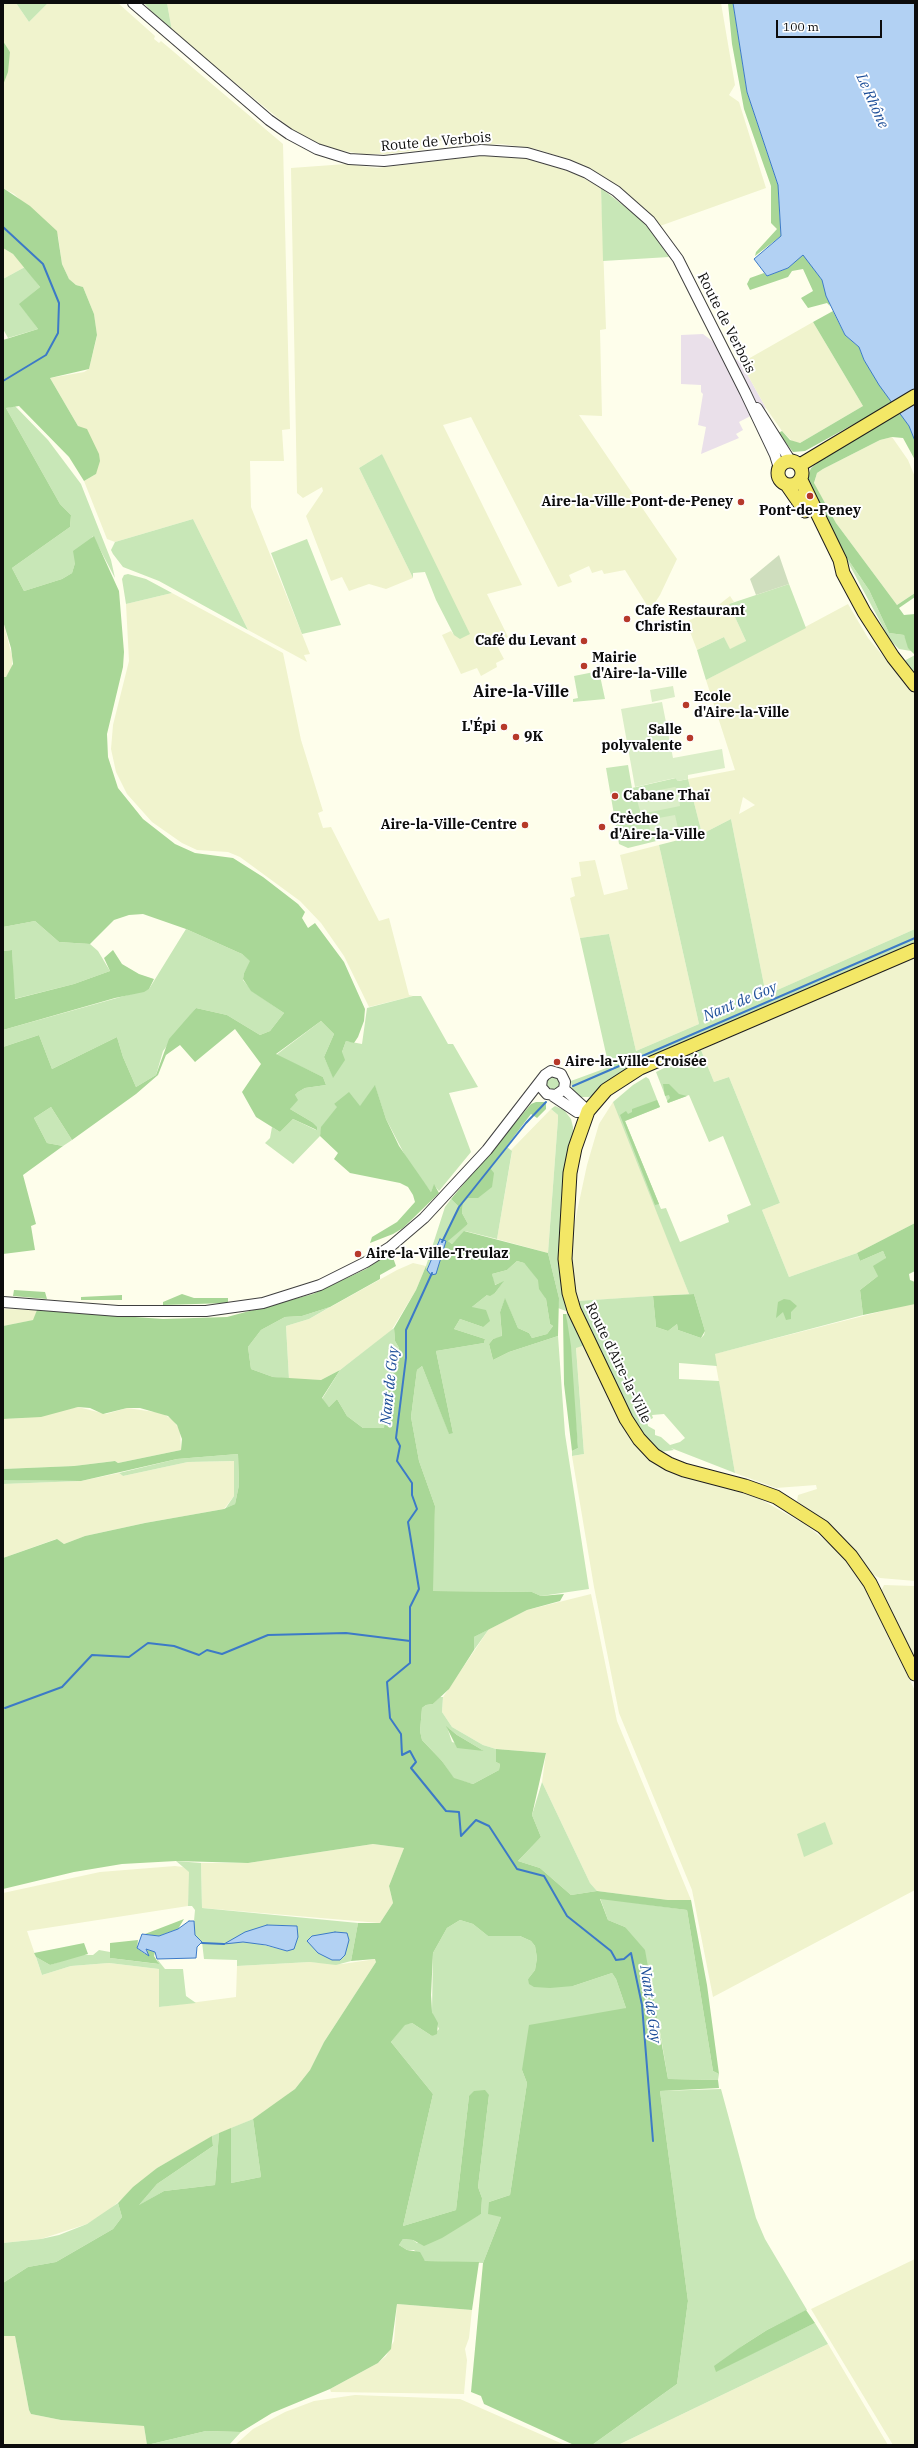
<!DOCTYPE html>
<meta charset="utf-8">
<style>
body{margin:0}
#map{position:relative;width:918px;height:2448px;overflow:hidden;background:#fefeeb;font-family:"IBM Plex Serif",serif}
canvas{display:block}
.frame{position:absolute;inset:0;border:4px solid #0c0c0c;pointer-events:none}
.scale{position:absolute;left:776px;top:20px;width:106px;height:18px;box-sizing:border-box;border:2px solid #0c0c0c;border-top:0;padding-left:5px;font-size:12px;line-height:14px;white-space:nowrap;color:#0c0c0c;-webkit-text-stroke:3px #fff;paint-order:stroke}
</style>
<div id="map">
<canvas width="918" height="2448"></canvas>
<div class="frame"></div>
<div class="scale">100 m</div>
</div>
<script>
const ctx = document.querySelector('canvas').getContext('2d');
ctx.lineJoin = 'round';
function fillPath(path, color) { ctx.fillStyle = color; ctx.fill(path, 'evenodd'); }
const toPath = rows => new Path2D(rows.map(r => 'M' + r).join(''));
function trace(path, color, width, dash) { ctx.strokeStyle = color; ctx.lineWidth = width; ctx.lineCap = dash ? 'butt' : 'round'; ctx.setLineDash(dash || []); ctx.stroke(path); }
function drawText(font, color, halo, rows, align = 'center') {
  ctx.font = font + ' "IBM Plex Serif",serif'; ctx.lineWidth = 4; ctx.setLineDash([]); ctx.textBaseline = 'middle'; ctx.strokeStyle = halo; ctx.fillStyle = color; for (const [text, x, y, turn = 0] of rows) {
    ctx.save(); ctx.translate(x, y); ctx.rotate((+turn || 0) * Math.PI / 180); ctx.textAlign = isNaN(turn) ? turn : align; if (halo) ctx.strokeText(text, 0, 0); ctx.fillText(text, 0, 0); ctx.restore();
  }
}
const industrial = toPath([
 [703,334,741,363,766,408,739,422,743,430,736,434,739,438,701,454,706,427,698,425,703,394,701,392,701,385,681,384,681,335]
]);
const farmland = toPath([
 [3,3,16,3,29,22,48,3,118,3,155,36,154,39,159,43,161,41,283,144,290,429,282,430,284,461,250,461,251,507,310,654,304,655,307,662,248,630,193,519,115,542,107,539,84,481,96,474,78,426,50,378,84,372,89,369,97,336,94,314,83,287,76,285,69,279,62,264,58,236,14,194,3,188,3,85,10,52,3,41],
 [167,3,721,3,735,85,729,95,739,102,766,188,660,226,643,207,603,176,568,159,536,149,502,144,448,146,447,140,426,143,426,149,385,154,362,154,333,149,309,140,295,132,172,31],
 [487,155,524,158,543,162,578,175,601,188,606,329,600,330,602,416,579,415,677,559,660,595,650,610,625,570,604,574,602,570,592,573,589,566,569,575,572,582,558,587,471,417,443,425,522,585,487,594,508,637,496,644,504,659,496,663,497,667,481,676,477,668,461,674,442,635,451,631,454,635,382,454,359,468,413,578,386,589,369,584,349,591,342,577,331,581,306,516,323,491,322,487,303,498,297,493,291,168,346,164,377,168],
 [3,248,13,254,25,267,3,279],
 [813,322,863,406,800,443,794,443,782,431,766,408,741,363],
 [892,437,908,460,915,477,915,593,897,605,836,523,814,484,817,473,823,469,880,440],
 [172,593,283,653,301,740,323,811,318,813,323,828,331,827,379,921,389,918,409,995,413,996,369,1007,344,956,321,923,300,901,240,857,228,852,197,850,182,843,152,822,127,794,116,772,111,749,113,725,129,661,126,604],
 [730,596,734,602,729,604,746,641,730,650,724,637,697,650,687,624,688,621,716,607],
 [848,604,868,638,915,694,915,929,766,995,731,819,702,834,688,779,735,770,706,680],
 [743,797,755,805,739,814],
 [3,621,12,656,12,668,6,677,3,677],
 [659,845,699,1024,636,1051,609,934,580,938,570,898,575,896,571,878,581,876,579,862,595,860,604,895,628,889,620,855],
 [915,957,915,1223,857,1253,789,1277,762,1210,780,1203,729,1077,714,1082,701,1050],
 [613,1102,617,1107,689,1294,577,1301,571,1259,572,1235,587,1165,599,1124],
 [551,1109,558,1115,558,1119,548,1253,497,1239,512,1152,511,1150],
 [413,1263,426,1266,416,1290,391,1331,340,1370,321,1380,289,1379,286,1326,309,1319,397,1270],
 [910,1304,915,1304,915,1581,880,1578,869,1573,847,1542,834,1529,797,1501,798,1495,817,1489,816,1485,776,1488,735,1473,714,1354],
 [3,1309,37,1310,34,1320,3,1326],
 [585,1345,632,1441,653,1462,760,1499,806,1525,838,1551,849,1562,874,1603,915,1691,915,1890,713,1997,692,1890,619,1713,594,1587,572,1456,584,1454,576,1347],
 [78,1407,106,1414,127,1408,162,1413,173,1420,180,1430,181,1450,118,1463,115,1461,74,1466,3,1469,3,1419,22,1418],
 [235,1461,234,1496,224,1509,145,1523,85,1536,64,1544,56,1539,3,1558,3,1484,81,1481,119,1473,123,1476,188,1462],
 [884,1585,915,1586,915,1663,881,1591],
 [591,1594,617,1721,691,1900,668,1900,597,1891,590,1883,542,1782,546,1753,496,1749,483,1745,452,1727,442,1712,443,1697,489,1629,527,1610],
 [373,1844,404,1848,389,1886,393,1903,380,1923,202,1908,201,1863,248,1863],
 [175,1866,183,1867,190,1872,188,1906,27,1931,42,1975,71,1966,109,1963,159,1969,159,2007,236,1997,237,1966,310,1962,342,1964,376,1959,376,1962,324,2042,310,2070,295,2089,278,2102,253,2119,213,2136,157,2168,108,2211,87,2224,41,2239,3,2243,3,1893,100,1872],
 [915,2259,915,2445,893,2445,811,2309],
 [397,2304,472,2310,469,2338,465,2349,467,2360,464,2394,331,2392,330,2389,378,2363,386,2356,394,2341],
 [3,2336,15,2336,29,2410,31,2414,61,2420,144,2426,147,2445,3,2445],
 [828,2344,888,2445,618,2445],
 [355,2395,460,2399,565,2445,235,2445,253,2429,285,2412,314,2401]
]);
const green = toPath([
 [16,3,48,3,29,22],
 [144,3,167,3,172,31,153,13],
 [601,188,638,217,652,232,669,257,603,261],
 [25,267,40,287,20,304,38,329,8,338,3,329,3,279],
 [15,406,48,440,81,484,111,560,115,578,93,536,75,563,72,573,62,579,24,591,12,568,70,527,71,515,60,504,6,408],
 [382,454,470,634,460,639,454,635,436,600,425,572,413,573,413,578,359,468],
 [193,519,248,630,159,581,123,567,113,554,111,550,115,542],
 [307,539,341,625,302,634,271,553],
 [842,551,869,590,889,633,904,635,911,651,899,649,890,640],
 [128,574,146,579,172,593,126,604,122,579,124,575],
 [789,584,806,628,706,680,697,650,724,637,730,649,746,641,729,604],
 [915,655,915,675,904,661],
 [599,671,605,699,573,702,573,699,578,698,574,676],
 [628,765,632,788,676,778,678,781,688,779,701,830,628,848,619,844,606,768],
 [731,819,766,995,915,929,915,945,589,1097,579,1097,572,1090,571,1081,609,1067,580,938,609,934,636,1051,699,1024,659,845,702,834],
 [35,921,59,942,90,944,98,951,110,971,74,984,14,999,12,950,3,951,3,927],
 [186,929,242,954,251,961,244,973,243,980,252,991,284,1013,270,1031,260,1035,227,1015,196,1008,163,1051,156,1075,136,1087,123,1057,117,1037,52,1069,39,1035,3,1047,3,1030,149,989],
 [413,996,421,996,448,1044,453,1044,478,1087,449,1093,471,1152,439,1191,434,1185,431,1192,410,1165,386,1119,375,1086,360,1107,334,1104,338,1107,322,1127,320,1136,293,1164,265,1143,270,1138,272,1127,280,1132,293,1119,316,1130,312,1122,290,1109,295,1095,298,1092,305,1088,326,1085,323,1077,276,1055,321,1021,334,1034,324,1057,333,1077,346,1041,362,1044,367,1008],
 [701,1050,714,1082,729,1077,780,1203,762,1210,789,1277,857,1253,860,1261,883,1251,886,1258,878,1276,860,1290,863,1315,715,1354,717,1366,679,1363,679,1379,719,1381,735,1473,671,1448,674,1450,660,1452,647,1439,630,1415,577,1301,653,1296,656,1327,668,1331,677,1324,678,1330,701,1338,704,1335,705,1331,694,1294,689,1294,613,1102,633,1085,646,1077,649,1079,660,1107,625,1121,661,1209,666,1208,680,1242,729,1222,727,1215,751,1205,723,1136,709,1142,689,1095,668,1103,656,1072],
 [664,1414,685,1438,680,1442,670,1445,661,1437,655,1435,655,1430,648,1426,647,1421,653,1418,652,1415],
 '546 1084a7 7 0 1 1 14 0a7 7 0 1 1-14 0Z',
 [555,1106,564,1110,571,1119,573,1127,570,1310,566,1311,558,1308,559,1298,548,1253,558,1119,558,1115,551,1109],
 [51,1107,72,1140,63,1146,47,1143,34,1118],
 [507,1147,512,1151,497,1239,465,1231,452,1244,448,1241,449,1238,468,1224,462,1213,463,1203],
 [451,1199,459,1207,443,1240,440,1239,427,1270,426,1266,445,1207],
 [517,1261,524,1263,539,1280,546,1299,550,1324,553,1326,547,1334,532,1338,529,1333,518,1328,505,1299,500,1312,502,1337,493,1339,489,1344,493,1360,509,1352,558,1336,565,1434,589,1589,541,1596,532,1592,432,1591,435,1506,419,1461,411,1417,417,1370,422,1366,449,1433,453,1433,436,1351,484,1343,485,1339,454,1329,460,1319,483,1327,472,1307,487,1295,495,1293,503,1282,494,1285,492,1274,507,1270],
 [330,1307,309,1319,286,1326,289,1379,273,1377,251,1369,248,1347,261,1330,285,1317,302,1316],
 [571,1313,585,1345,576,1348,584,1454,572,1456,572,1451,578,1448,566,1314],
 [394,1328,395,1341,399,1348,388,1376,384,1428,363,1428,347,1416,337,1399,329,1407,322,1399,340,1370],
 [238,1454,239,1485,235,1504,225,1509,234,1496,234,1461,188,1462,123,1476,119,1473,177,1459],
 [3,1480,18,1480,81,1481,3,1484],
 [489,1629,474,1650,474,1637],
 [440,1697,443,1697,442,1712,452,1727,483,1745,496,1749,496,1762,500,1764,499,1770,473,1784,454,1779,442,1761,422,1740,420,1731,422,1708,426,1705,433,1704],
 [447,1727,457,1735,484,1751,452,1742],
 [542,1782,590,1883,597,1891,571,1895,540,1868,518,1861,541,1837,532,1815],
 [825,1822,833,1844,804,1857,797,1834],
 [176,1861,201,1863,202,1908,358,1923,351,1961,336,1965,310,1962,237,1966,237,1960,204,1959,202,1942,178,1929,189,1921,194,1921,195,1910,192,1906,188,1906,189,1872],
 [267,1925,296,1926,288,1951,255,1943,251,1931],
 [600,1898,687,1910,713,2071,719,2074,718,2080,668,2079,659,2026,625,1927,608,1920],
 [460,1920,473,1924,488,1936,520,1936,531,1941,535,1946,537,1958,535,1970,528,1979,573,1986,612,1973,616,1979,626,2008,522,2070,527,2083,510,2195,489,2202,501,2217,483,2263,425,2261,414,2250,407,2250,399,2245,403,2239,413,2240,417,2243,481,2214,482,2198,478,2187,489,2095,469,2096,456,2210,403,2226,433,2094,391,2042,405,2024,412,2023,432,2036,439,2029,432,2012,433,1953,447,1928],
 [99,1950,110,1952,110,1958,158,1964,157,1959,165,1969,183,1969,186,1996,196,2003,159,2007,159,1969,109,1963,71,1966,42,1975,36,1957,50,1965,79,1955,93,1955],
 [721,2089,756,2218,765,2239,807,2310,767,2330,742,2346,716,2371,815,2323,828,2344,618,2445,592,2445,677,2384,688,2301,660,2091],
 [253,2119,261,2177,231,2183,231,2128],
 [219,2133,215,2185,164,2191,138,2206,157,2184,213,2146,212,2136],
 [118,2203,122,2217,113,2229,56,2262,28,2267,3,2283,3,2243,41,2239,59,2235,87,2224],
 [206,2431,241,2432,229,2445,147,2445]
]);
const forest = toPath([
 [728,3,733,3,747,92,778,185,781,236,755,256,756,252,777,229,771,223,771,186,744,109,732,44],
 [3,41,10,52,8,72,3,85],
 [3,188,30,206,57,231,62,264,69,279,76,285,83,287,94,314,97,335,89,369,50,378,78,426,87,429,99,454,100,461,96,474,84,481,69,457,19,406,6,408,60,504,71,515,70,527,12,568,24,591,62,579,72,573,75,563,73,551,94,536,119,591,124,652,123,667,107,734,108,757,118,788,143,819,175,844,195,853,233,858,263,877,298,904,305,912,302,918,308,928,315,923,344,962,365,1009,364,1021,358,1037,354,1043,346,1041,342,1052,345,1060,333,1078,324,1057,334,1034,321,1021,276,1054,323,1077,326,1085,305,1088,298,1092,295,1095,298,1100,290,1109,312,1122,317,1127,317,1130,293,1119,280,1132,256,1117,242,1092,261,1064,235,1029,195,1062,180,1045,166,1055,158,1075,136,1094,72,1140,51,1107,34,1118,47,1143,63,1146,23,1175,36,1224,31,1226,35,1250,3,1254,3,1047,39,1035,52,1069,117,1037,123,1057,136,1087,156,1075,169,1039,196,1008,227,1015,260,1035,270,1031,284,1013,251,991,243,979,244,973,250,961,242,954,186,929,143,914,129,915,114,920,90,944,59,942,35,921,3,927,3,677,6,677,13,664,11,648,3,621,3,340,38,329,19,304,40,287,13,254,3,248],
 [803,254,822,280,830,306,827,303,808,308,801,298,813,291,803,269,792,271,788,277,750,290,747,284,750,278,764,273,767,276,788,268],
 [833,311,845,335,859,347,864,360,892,403,805,451,793,452,778,433,782,431,790,440,800,443,863,406,813,322],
 [900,412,909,426,915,441,915,460,903,438,892,437,880,440,823,469,817,473,814,483,836,523,897,605,915,593,915,597,899,608,904,615,915,614,915,655,908,648,904,635,889,633,869,590,842,551,808,486,807,478,811,468,825,457],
 [12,950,15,999,74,984,110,971,104,958,113,950,122,964,139,974,154,979,149,989,144,992,115,998,3,1030,3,951],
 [663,1084,669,1084,679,1094,687,1096,668,1103,667,1101,670,1098,669,1095,665,1096],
 [375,1085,386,1119,399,1146,431,1192,434,1184,439,1193,403,1228,393,1234,370,1243,372,1237,397,1222,415,1202,413,1195,408,1187,400,1183,350,1173,334,1159,338,1153,320,1136,321,1127,337,1107,334,1104,349,1092,360,1106],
 [657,1100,660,1107,625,1121,659,1204,655,1205,620,1115,626,1111,628,1114,632,1112,632,1109],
 [536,1102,546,1102,546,1109,537,1118,531,1114,490,1168,494,1173,492,1187,478,1198,468,1198,463,1203,462,1213,468,1224,448,1241,452,1244,464,1231,548,1253,559,1298,558,1336,509,1352,493,1360,489,1344,493,1339,502,1336,500,1312,505,1298,518,1328,529,1333,532,1338,547,1334,553,1326,550,1324,546,1299,539,1289,538,1280,524,1263,517,1261,507,1270,492,1274,495,1285,504,1281,495,1293,490,1296,487,1295,472,1307,486,1310,490,1321,483,1327,460,1319,454,1329,485,1339,484,1343,436,1351,453,1433,449,1434,422,1366,417,1370,411,1417,419,1461,435,1506,433,1591,532,1592,541,1596,564,1594,560,1601,527,1610,474,1637,474,1650,449,1689,433,1704,426,1705,422,1708,420,1731,422,1740,442,1761,454,1778,473,1784,499,1770,500,1764,496,1762,496,1749,546,1753,532,1815,541,1837,518,1861,540,1868,571,1895,597,1891,668,1900,691,1900,707,1985,719,2074,713,2071,687,1910,600,1899,608,1920,625,1927,645,1950,668,2079,718,2080,719,2088,660,2091,688,2301,677,2384,592,2445,574,2445,484,2404,481,2396,471,2392,483,2263,501,2217,488,2214,489,2202,510,2195,527,2083,522,2070,529,2025,626,2008,616,1979,612,1973,573,1986,550,1988,534,1987,529,1984,528,1979,535,1970,537,1958,535,1946,531,1941,520,1936,488,1936,473,1924,460,1920,447,1928,433,1953,431,1995,432,2012,438,2023,437,2034,432,2036,412,2023,405,2025,391,2042,433,2094,403,2226,456,2210,469,2096,474,2091,485,2090,489,2095,478,2187,482,2198,481,2214,442,2238,424,2246,413,2240,403,2239,399,2245,407,2250,420,2252,425,2261,479,2262,472,2310,397,2304,391,2349,378,2363,330,2389,272,2413,241,2432,206,2431,147,2445,144,2426,61,2420,31,2414,29,2410,15,2336,3,2336,3,2283,28,2267,56,2262,113,2229,122,2217,118,2203,133,2187,157,2168,212,2136,213,2146,157,2184,139,2205,164,2191,215,2185,219,2133,231,2128,231,2183,261,2177,253,2119,295,2089,310,2070,324,2042,376,1962,375,1959,351,1961,358,1923,380,1923,393,1903,389,1886,404,1848,373,1844,248,1863,176,1861,122,1864,74,1872,3,1889,3,1558,57,1539,64,1544,85,1536,145,1523,224,1509,235,1504,239,1485,238,1454,177,1459,81,1481,3,1480,3,1469,74,1466,115,1461,118,1463,181,1450,182,1439,177,1425,168,1416,140,1408,127,1408,103,1414,90,1408,78,1407,41,1417,3,1419,3,1326,33,1320,37,1310,163,1319,227,1317,313,1294,366,1269,391,1252,396,1266,380,1275,380,1279,330,1307,302,1316,285,1317,261,1330,248,1347,251,1369,273,1377,321,1380,340,1370,322,1398,329,1407,337,1399,347,1416,363,1428,384,1428,388,1376,399,1348,395,1341,394,1328,416,1290,426,1266,427,1270,446,1241,443,1240,459,1207,451,1199,531,1104],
 [915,1223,915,1271,909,1274,910,1280,915,1282,915,1304,863,1315,860,1290,878,1276,873,1266,886,1258,883,1251,860,1261,857,1253],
 [14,1290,45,1292,47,1299,13,1296],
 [182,1294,194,1298,228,1298,228,1303,163,1305,163,1302],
 [694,1294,705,1331,701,1338,678,1330,677,1324,668,1331,656,1327,653,1296],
 [122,1295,122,1300,81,1300,81,1297],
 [784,1299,790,1300,797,1306,791,1312,791,1319,786,1320,783,1312,776,1318,778,1302],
 [563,1314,566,1314,571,1346,578,1448,572,1451,564,1384],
 [446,1726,457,1735,484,1751,457,1748],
 [184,1919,178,1929,159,1936,145,1934],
 [138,1940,137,1948,145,1954,148,1949,155,1952,154,1956,159,1964,110,1958,110,1943],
 [84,1943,88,1954,50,1965,36,1957,34,1953],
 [806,2310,815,2323,716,2372,714,2366,742,2346,767,2330]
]);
const cemetery = toPath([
 [779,555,789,584,756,595,750,579]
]);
const pitch = toPath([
 [673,686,675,697,652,702,650,690],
 [662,702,673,758,722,749,725,768,688,775,688,779,678,781,675,778,635,787,621,709],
 [675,787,678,789,680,806,641,814,636,797,638,794],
 [675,815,678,828,651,834,648,820]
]);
const water = toPath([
 [733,3,915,3,915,441,909,426,879,385,864,360,859,347,845,335,826,296,822,280,803,255,788,268,767,276,754,259,781,236,778,185,747,92,733,3],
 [440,1239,446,1241,436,1274,431,1275,427,1270,440,1239],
 [189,1921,194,1921,195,1935,202,1942,197,1947,196,1958,157,1959,155,1952,146,1949,149,1956,137,1948,142,1934,159,1936,178,1929,189,1921],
 [267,1925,297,1926,298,1937,294,1949,287,1951,266,1945,243,1942,224,1944,245,1932,267,1925],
 [335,1932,347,1933,349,1940,345,1955,340,1960,332,1960,318,1953,307,1941,312,1936,335,1932]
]);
const stream = toPath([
 [3,227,43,264,59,303,58,333,46,355,3,381],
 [573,1086,915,938],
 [442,1242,459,1207,526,1123,546,1102],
 [432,1273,406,1330,406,1358,396,1438,400,1446,397,1461,412,1483,412,1495,417,1509,408,1522,419,1589,410,1607,410,1663,387,1682,390,1718,401,1734,402,1755,410,1751,416,1762,411,1768,446,1811,459,1812,461,1836,476,1820,489,1826,517,1869,544,1876,567,1916,611,1951,616,1960,624,1959,631,1953,642,2005,653,2141],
 [5,1708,62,1687,92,1655,129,1657,148,1643,174,1646,199,1655,207,1650,222,1654,268,1635,346,1633,410,1641],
 [202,1943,224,1944]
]);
const minor = toPath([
 [133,3,269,120,289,134,317,149,349,159,384,161,481,150,527,153,568,165,587,173,616,191,650,221,678,259,745,392,775,455,779,468],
 [757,408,790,460],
 [553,1096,577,1112,588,1111,564,1089],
 [3,1302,118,1311,206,1311,263,1303,320,1285,366,1262,390,1247,424,1218,487,1150,545,1075,551,1071,561,1074,565,1082,564,1089,556,1095,547,1094,541,1087,542,1079]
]);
const major = toPath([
 '778 473a12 12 0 1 1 24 0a12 12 0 1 1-24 0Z',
 [800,465,915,396],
 [801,480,840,560,843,573,864,612,893,657,915,685],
 [787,485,805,511],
 [915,950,640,1068,606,1090,588,1111,575,1148,570,1173,565,1259,569,1293,574,1310,626,1419,639,1439,654,1455,669,1464,684,1470,745,1486,776,1497,823,1527,851,1556,870,1583,915,1674]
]);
const markers = [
 [810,496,4,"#b6392a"],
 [741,502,4,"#b6392a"],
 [627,619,4,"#b6392a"],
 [584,641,4,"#b6392a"],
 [584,666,4,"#b6392a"],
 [686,705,4,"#b6392a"],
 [504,727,4,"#b6392a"],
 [516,737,4,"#b6392a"],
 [690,738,4,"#b6392a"],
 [615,796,4,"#b6392a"],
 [525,825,4,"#b6392a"],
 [602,827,4,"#b6392a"],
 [557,1062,4,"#b6392a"],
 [358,1254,4,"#b6392a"]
];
const streetNames = [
 ["Route de Verbois",436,142,-5],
 ["Route de Verbois",726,323,63],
 ["Route d'Aire-la-Ville",618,1363,64]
];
const poiNames = [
 ["Aire-la-Ville-Pont-de-Peney",733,502,"right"],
 ["Pont-de-Peney",810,511,"center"],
 ["Cafe Restaurant",635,611],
 ["Christin",635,627],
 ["Café du Levant",576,641,"right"],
 ["Mairie",592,658],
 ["d'Aire-la-Ville",592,674],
 ["Ecole",694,697],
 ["d'Aire-la-Ville",694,713],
 ["L'Épi",496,727,"right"],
 ["Salle",682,730,"right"],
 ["polyvalente",682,746,"right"],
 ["9K",524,737],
 ["Cabane Thaï",623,796],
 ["Crèche",610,819],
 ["d'Aire-la-Ville",610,835],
 ["Aire-la-Ville-Centre",517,825,"right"],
 ["Aire-la-Ville-Croisée",565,1062],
 ["Aire-la-Ville-Treulaz",366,1254]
];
const waterNames = [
 ["Le Rhône",872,101,66],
 ["Nant de Goy",740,1002,-23],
 ["Nant de Goy",390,1386,-84],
 ["Nant de Goy",650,2004,82]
];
const quarterNames = [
 ["Aire-la-Ville",521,692]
];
fillPath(industrial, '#eae0ea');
fillPath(farmland, '#f0f3cd');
fillPath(green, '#c8e7b7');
fillPath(forest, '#a9d797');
fillPath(cemetery, '#cfdebe');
fillPath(pitch, '#dbeec8');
fillPath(water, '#b2d1f3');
trace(water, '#3c7ac7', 1);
trace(stream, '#3c7ac7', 2);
trace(minor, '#3f3f3f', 12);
trace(major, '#1d1d1d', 15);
trace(minor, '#fff', 10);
trace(major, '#f3e766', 13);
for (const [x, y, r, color] of markers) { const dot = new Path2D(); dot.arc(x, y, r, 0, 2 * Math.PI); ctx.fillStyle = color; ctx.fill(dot); trace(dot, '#fff', 1.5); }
drawText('14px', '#0c0c0c', '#fff', streetNames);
drawText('bold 14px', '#0c0c0c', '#fff', poiNames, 'left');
drawText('italic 15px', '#1b4d98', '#fff', waterNames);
drawText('bold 16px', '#0c0c0c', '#fff', quarterNames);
</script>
